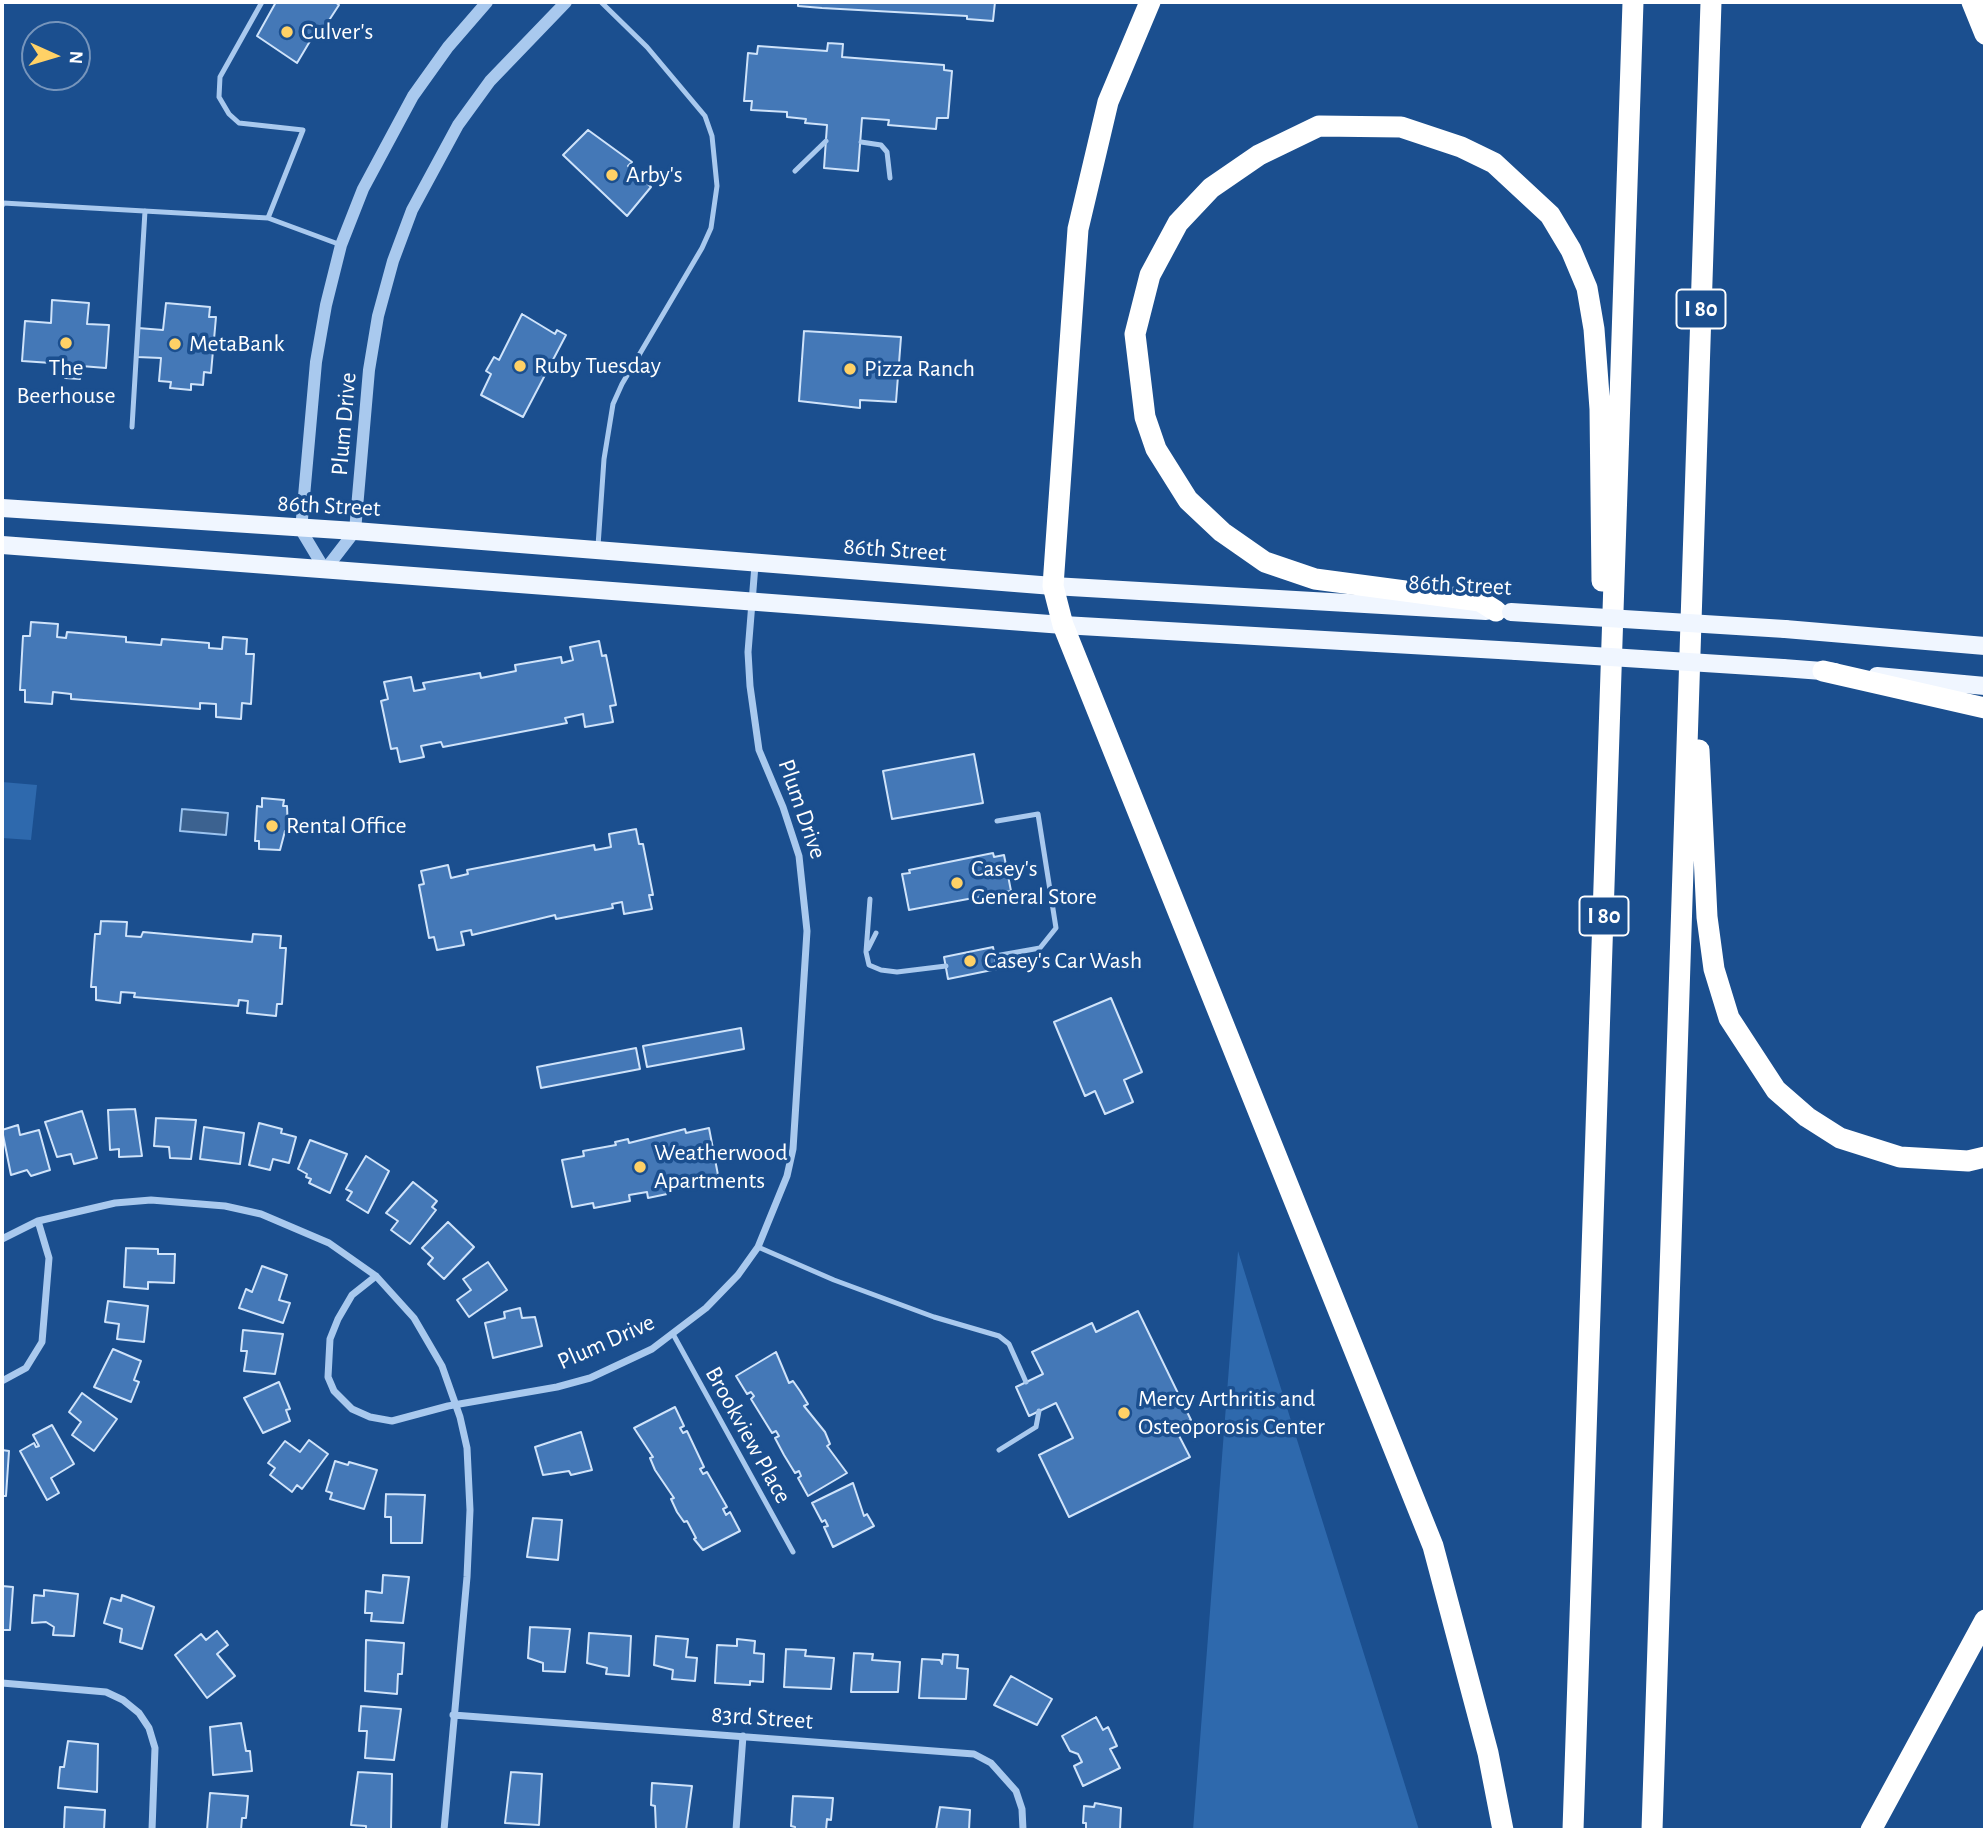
<!DOCTYPE html>
<style>
body{margin:0}
#map{position:relative;width:1987px;height:1832px;overflow:hidden;background:#1b4f8f;font-family:"Alegreya Sans",sans-serif}
canvas{display:block}
.frame{position:absolute;inset:0;border:4px solid #fff;pointer-events:none}
.north{position:absolute;left:21px;top:21px;width:70px;height:70px;box-sizing:border-box;background:#1b4f8f;border:2px solid #7695bc;border-radius:50%;rotate:94deg;font-size:19px;font-weight:700;line-height:28px;text-align:center;color:#fff}
.north::after{content:'';display:block;margin:auto;width:24px;height:32px;background:#ffd166;clip-path:polygon(50% 0,100% 100%,50% 72%,0 100%)}
</style>
<div id="map">
<canvas width="1987" height="1832"></canvas>
<div class="frame"></div>
<div class="north">N</div>
</div>
<script>
const ctx = document.querySelector('canvas').getContext('2d');
ctx.lineJoin = 'round';
function fillPath(path, color) { ctx.fillStyle = color; ctx.fill(path, 'evenodd'); }
const toPath = rows => new Path2D(rows.map(r => 'M' + r).join(''));
function trace(path, color, width, dash) { ctx.strokeStyle = color; ctx.lineWidth = width; ctx.lineCap = dash ? 'butt' : 'round'; ctx.setLineDash(dash || []); ctx.stroke(path); }
function drawText(font, color, halo, rows, align = 'center') {
  ctx.font = font + ' "Alegreya Sans",sans-serif'; ctx.lineWidth = 7; ctx.setLineDash([]); ctx.textBaseline = 'middle'; ctx.strokeStyle = halo; ctx.fillStyle = color; for (const [text, x, y, turn = 0] of rows) {
    ctx.save(); ctx.translate(x, y); ctx.rotate((+turn || 0) * Math.PI / 180); ctx.textAlign = isNaN(turn) ? turn : align; if (halo) ctx.strokeText(text, 0, 0); ctx.fillText(text, 0, 0); ctx.restore();
  }
}
const green = toPath([
 [2,782,37,785,31,840,2,838],
 [1238,1251,1419,1830,1193,1830]
]);
const water = toPath([
 [182,809,228,813,226,835,180,831,182,809]
]);
const building = toPath([
 [276,2,335,2,339,5,324,28,319,26,297,63,257,36,276,2],
 [798,2,995,2,993,21,967,19,967,16,822,8,798,6,798,2],
 [828,43,843,44,842,57,944,65,944,70,952,71,948,118,937,118,936,129,888,125,889,120,862,118,858,171,824,168,827,125,805,123,806,119,787,117,787,112,751,110,752,101,744,101,748,53,757,54,758,46,827,51,828,43],
 [588,130,632,162,628,166,651,187,627,216,563,155,588,130],
 [52,300,89,303,87,324,109,325,106,368,81,366,80,379,65,378,66,364,22,361,25,321,51,323,52,300],
 [166,303,210,307,209,317,216,317,211,373,204,372,203,385,191,384,191,390,170,388,171,382,159,381,161,358,137,357,138,328,163,330,166,303],
 [522,314,555,334,557,330,566,335,523,417,481,395,491,374,486,371,494,357,499,360,522,314],
 [804,331,901,337,896,402,860,400,860,408,799,401,804,331],
 [31,622,58,624,57,637,66,638,67,632,126,637,126,642,161,645,162,639,209,643,209,648,222,649,223,637,247,639,246,654,254,654,251,704,242,703,241,719,216,717,216,704,200,703,200,709,71,699,71,694,53,692,52,704,25,702,25,690,20,690,23,636,30,636,31,622],
 [599,641,602,656,606,655,616,705,610,706,613,722,585,727,583,714,565,718,567,723,443,747,441,742,421,746,424,757,400,762,397,748,391,749,381,701,388,699,384,682,411,677,414,691,425,689,423,683,480,673,481,678,516,671,515,665,561,657,562,663,573,660,570,647,599,641],
 [974,754,983,803,892,819,883,771,974,754],
 [262,798,284,800,283,806,287,806,288,831,285,831,280,850,259,849,259,841,255,841,257,806,262,807,262,798],
 [636,829,639,844,643,844,653,895,649,895,652,909,624,914,622,902,612,904,613,908,556,919,555,915,472,935,471,930,461,932,464,945,437,950,434,937,429,938,419,885,424,884,421,871,448,865,451,878,468,874,467,870,594,845,595,850,611,847,609,834,636,829],
 [993,853,994,857,1004,855,1011,891,909,910,902,874,910,873,909,870,993,853],
 [101,921,127,922,126,936,141,937,143,932,252,942,253,934,281,936,280,948,286,948,282,1004,277,1004,276,1016,247,1013,248,1001,239,1000,238,1006,134,997,135,993,121,992,120,1003,96,1000,96,987,91,987,95,934,100,934,101,921],
 [993,947,997,969,948,979,944,957,993,947],
 [1111,998,1142,1072,1124,1080,1133,1102,1105,1114,1095,1091,1085,1096,1054,1022,1111,998],
 [741,1028,744,1049,647,1067,643,1046,741,1028],
 [636,1048,640,1069,541,1088,537,1067,636,1048],
 [135,1109,142,1156,119,1157,119,1149,110,1150,108,1110,135,1109],
 [82,1111,97,1158,74,1164,71,1154,57,1157,45,1122,82,1111],
 [156,1118,196,1120,191,1159,170,1158,169,1147,154,1146,156,1118],
 [259,1123,282,1129,281,1133,296,1137,289,1163,273,1159,270,1170,249,1165,259,1123],
 [18,1125,20,1135,39,1130,50,1170,31,1176,27,1170,11,1175,2,1130,18,1125],
 [204,1127,244,1133,240,1164,200,1159,204,1127],
 [709,1128,718,1175,696,1179,697,1185,667,1191,667,1194,648,1198,647,1192,629,1195,630,1201,594,1208,593,1203,572,1207,562,1160,584,1156,583,1151,616,1145,615,1142,628,1139,629,1143,685,1129,686,1133,709,1128],
 [310,1140,347,1154,330,1193,309,1183,311,1179,306,1177,307,1174,298,1169,310,1140],
 [366,1156,389,1171,368,1213,347,1200,352,1192,346,1189,366,1156],
 [413,1182,437,1201,432,1207,436,1210,410,1244,391,1230,398,1221,386,1213,413,1182],
 [448,1222,474,1247,444,1279,428,1264,433,1258,422,1248,448,1222],
 [126,1248,158,1249,158,1254,175,1254,174,1283,148,1282,148,1289,124,1287,126,1248],
 [488,1262,507,1290,469,1317,457,1300,471,1290,463,1279,488,1262],
 [262,1266,287,1275,279,1300,290,1303,283,1323,239,1308,246,1289,252,1292,262,1266],
 [108,1301,148,1306,144,1342,117,1339,119,1324,105,1322,108,1301],
 [520,1308,522,1318,535,1317,542,1346,493,1358,485,1323,505,1318,504,1312,520,1308],
 [1138,1311,1191,1420,1175,1428,1190,1457,1069,1517,1039,1455,1073,1438,1056,1403,1029,1416,1016,1387,1043,1374,1032,1352,1092,1323,1096,1332,1138,1311],
 [243,1330,283,1334,275,1374,244,1371,247,1351,241,1351,243,1330],
 [113,1349,141,1361,134,1380,139,1382,131,1402,94,1387,113,1349],
 [776,1352,789,1383,793,1381,800,1391,808,1404,804,1406,825,1432,830,1444,827,1446,847,1473,808,1496,798,1478,801,1476,799,1471,795,1473,784,1455,775,1438,779,1436,776,1431,772,1433,751,1399,754,1396,751,1392,747,1394,736,1376,776,1352],
 [279,1382,290,1409,286,1410,290,1421,263,1433,244,1398,279,1382],
 [82,1393,117,1419,94,1451,72,1435,81,1422,69,1412,82,1393],
 [675,1407,684,1426,680,1428,683,1433,687,1431,704,1467,700,1469,703,1474,707,1472,727,1507,723,1509,726,1515,730,1512,740,1531,703,1550,694,1539,696,1538,687,1521,684,1522,677,1512,671,1499,674,1498,655,1470,650,1458,653,1457,634,1428,675,1407],
 [52,1425,74,1464,51,1478,59,1493,47,1500,20,1451,34,1443,36,1447,39,1446,33,1435,52,1425],
 [581,1432,592,1470,571,1475,569,1471,543,1475,535,1447,581,1432],
 [309,1440,328,1454,302,1489,297,1485,292,1492,270,1475,275,1468,268,1463,285,1441,300,1452,309,1440],
 [2,1450,9,1451,6,1496,2,1496,2,1450],
 [335,1461,348,1465,349,1462,377,1470,364,1509,330,1499,332,1493,326,1491,335,1461],
 [853,1483,864,1516,867,1514,874,1526,833,1547,824,1527,828,1526,825,1520,822,1522,812,1503,853,1483],
 [386,1494,425,1495,422,1543,391,1543,391,1517,385,1517,386,1494],
 [533,1518,562,1520,558,1560,527,1557,533,1518],
 [383,1575,409,1577,403,1623,371,1621,372,1613,365,1613,366,1591,382,1593,383,1575],
 [2,1586,13,1587,10,1630,2,1630,2,1586],
 [44,1590,78,1594,74,1636,53,1635,54,1627,46,1622,32,1623,34,1595,44,1596,44,1590],
 [122,1595,154,1607,142,1649,120,1642,122,1629,104,1623,111,1598,121,1601,122,1595],
 [530,1627,570,1629,565,1672,543,1671,543,1663,528,1658,530,1627],
 [217,1631,228,1645,217,1654,235,1676,207,1698,175,1655,201,1634,206,1640,217,1631],
 [589,1633,631,1636,629,1676,606,1674,607,1668,587,1663,589,1633],
 [656,1636,688,1639,686,1657,697,1658,695,1681,672,1679,673,1670,654,1665,656,1636],
 [737,1639,755,1641,754,1653,764,1654,763,1682,750,1681,750,1685,715,1683,717,1645,737,1646,737,1639],
 [366,1640,404,1643,402,1674,398,1674,397,1694,365,1691,366,1640],
 [786,1649,806,1650,805,1656,834,1658,831,1689,784,1687,786,1649],
 [854,1653,873,1654,872,1660,900,1662,898,1692,851,1692,854,1653],
 [943,1654,958,1655,957,1668,968,1669,966,1699,919,1698,922,1659,940,1660,942,1664,943,1654],
 [1011,1676,1052,1699,1037,1725,994,1705,1011,1676],
 [361,1706,401,1709,394,1760,365,1758,367,1731,359,1731,361,1706],
 [1096,1717,1103,1730,1108,1727,1117,1746,1110,1749,1120,1768,1083,1786,1074,1766,1082,1762,1078,1754,1070,1751,1062,1736,1096,1717],
 [241,1723,246,1751,250,1751,252,1771,213,1775,210,1727,241,1723],
 [68,1741,98,1744,97,1792,58,1788,60,1767,64,1767,68,1741],
 [358,1772,392,1774,391,1830,366,1830,366,1826,351,1825,358,1772],
 [511,1772,542,1774,539,1825,505,1823,511,1772],
 [652,1783,692,1786,686,1830,656,1830,655,1806,651,1805,652,1783],
 [210,1793,248,1796,246,1818,242,1818,241,1830,207,1830,210,1793],
 [793,1796,833,1798,831,1820,827,1819,826,1830,795,1830,795,1827,791,1826,793,1796],
 [1095,1803,1121,1808,1120,1830,1086,1830,1086,1823,1083,1823,1084,1806,1094,1807,1095,1803],
 [65,1807,105,1810,104,1830,64,1829,65,1807],
 [940,1807,970,1810,969,1830,936,1830,940,1807]
]);
const service = toPath([
 [262,2,220,77,219,97,229,114,239,123,303,130,268,218],
 [861,142,881,145,887,152,890,178],
 [795,171,826,141],
 [2,206,3,203,268,218,341,245],
 [132,427,145,211],
 [598,546,604,459,613,404,622,384,702,248,711,228,717,186,712,136,705,116,647,47,601,2],
 [870,899,866,952,869,965,881,970,897,972,946,966],
 [868,949,876,933],
 [995,956,1040,948,1056,928,1038,814,997,821],
 [758,1247,834,1280,934,1317,999,1336,1009,1344,1026,1382],
 [673,1334,793,1552],
 [999,1450,1036,1427,1039,1411]
]);
const minor = toPath([
 [2,1239,38,1221,115,1203,151,1200,225,1206,261,1214,329,1243,376,1276,414,1318,442,1366,460,1417,467,1448,470,1510,467,1577,444,1830],
 [376,1276,352,1295,338,1319,330,1339,328,1377,334,1391,352,1409,370,1417,392,1421,448,1406,557,1387,590,1378,652,1349,706,1308,738,1275,758,1247,787,1176,793,1149,807,931,799,856,783,807,759,750,750,686,748,652,755,565],
 [2,1381,26,1368,42,1342,49,1258,38,1221],
 [2,1683,106,1692,123,1700,139,1713,149,1728,155,1748,152,1830],
 [453,1715,974,1754,991,1763,1016,1791,1022,1809,1023,1830],
 [736,1830,743,1736]
]);
const tertiary = toPath([
 [487,2,448,47,413,96,363,189,341,245,326,305,316,362,301,530,325,570,355,531,369,370,378,316,393,261,412,210,458,125,490,81,566,2]
]);
const primary = toPath([
 [2,508,355,531,1053,586,1486,611],
 [2,545,1063,625,1516,651],
 [1785,629,1985,646],
 [1783,668,1835,672],
 [1877,676,1985,686]
]);
const motorway = toPath([
 [1150,2,1108,102,1078,229,1053,586,1063,625,1433,1546,1488,1753,1503,1830],
 [1972,2,1985,34],
 [1496,611,1480,601,1315,579,1265,562,1222,532,1188,500,1156,449,1145,417,1135,334,1150,275,1178,223,1211,188,1259,155,1319,126,1401,127,1461,147,1494,163,1550,215,1571,250,1587,288,1594,329,1600,409,1602,581],
 [1823,671,1985,708],
 [1699,750,1707,917,1714,969,1729,1018,1776,1090,1807,1117,1840,1138,1900,1157,1968,1161,1985,1157],
 [1573,1830,1633,2],
 [1652,1830,1711,2],
 [1871,1830,1985,1620]
]);
const primaryBridge = toPath([
 [1511,612,1785,629],
 [1516,651,1783,668]
]);
const markers = [
 [287,32,7,"#ffd166"],
 [612,175,7,"#ffd166"],
 [66,343,7,"#ffd166"],
 [175,344,7,"#ffd166"],
 [520,366,7,"#ffd166"],
 [850,369,7,"#ffd166"],
 [272,826,7,"#ffd166"],
 [957,883,7,"#ffd166"],
 [970,961,7,"#ffd166"],
 [640,1167,7,"#ffd166"],
 [1124,1413,7,"#ffd166"]
];
const shields = [
 [1701,309,49],
 [1604,916,49]
];
const shieldNames = [
 ["I 80",1701,309],
 ["I 80",1604,916]
];
const poiNames = [
 ["Culver's",301,32],
 ["Arby's",626,175],
 ["MetaBank",189,344],
 ["Ruby Tuesday",534,366],
 ["The",66,368,"center"],
 ["Beerhouse",66,396,"center"],
 ["Pizza Ranch",864,369],
 ["Rental Office",286,826],
 ["Casey's",971,869],
 ["General Store",971,897],
 ["Casey's Car Wash",984,961],
 ["Weatherwood",654,1153],
 ["Apartments",654,1181],
 ["Mercy Arthritis and",1138,1399],
 ["Osteoporosis Center",1138,1427]
];
const streetNames = [
 ["Plum Drive",344,424,-85],
 ["86th Street",329,506,3],
 ["86th Street",895,550,4],
 ["86th Street",1460,585,3],
 ["Plum Drive",802,809,71],
 ["Plum Drive",606,1342,-24],
 ["Brookview Place",748,1435,61],
 ["83rd Street",762,1718,4]
];
fillPath(green, '#2e69ad');
fillPath(water, '#3c6290');
trace(water, '#9cc4f0', 2);
fillPath(building, '#4478b7');
trace(building, '#cfe3fa', 2);
trace(service, '#a9c9ee', 5);
trace(minor, '#a9c9ee', 7);
trace(tertiary, '#a9c9ee', 12);
trace(primary, '#f0f6ff', 18);
trace(motorway, '#fff', 21);
trace(primaryBridge, '#f0f6ff', 18);
for (const [x, y, r, color] of markers) { const dot = new Path2D(); dot.arc(x, y, r, 0, 2 * Math.PI); ctx.fillStyle = color; ctx.fill(dot); trace(dot, '#1b4f8f', 2.5); }
for (const [x, y, w] of shields) { const box = new Path2D(); box.roundRect(x - w / 2, y - 19.5, w, 39, 5); ctx.fillStyle = '#1b4f8f'; ctx.fill(box); trace(box, '#fff', 2); }
drawText('bold 23px', '#fff', null, shieldNames);
drawText('24px', '#fff', '#1b4f8f', poiNames, 'left');
drawText('24px', '#fff', '#1b4f8f', streetNames);
</script>
